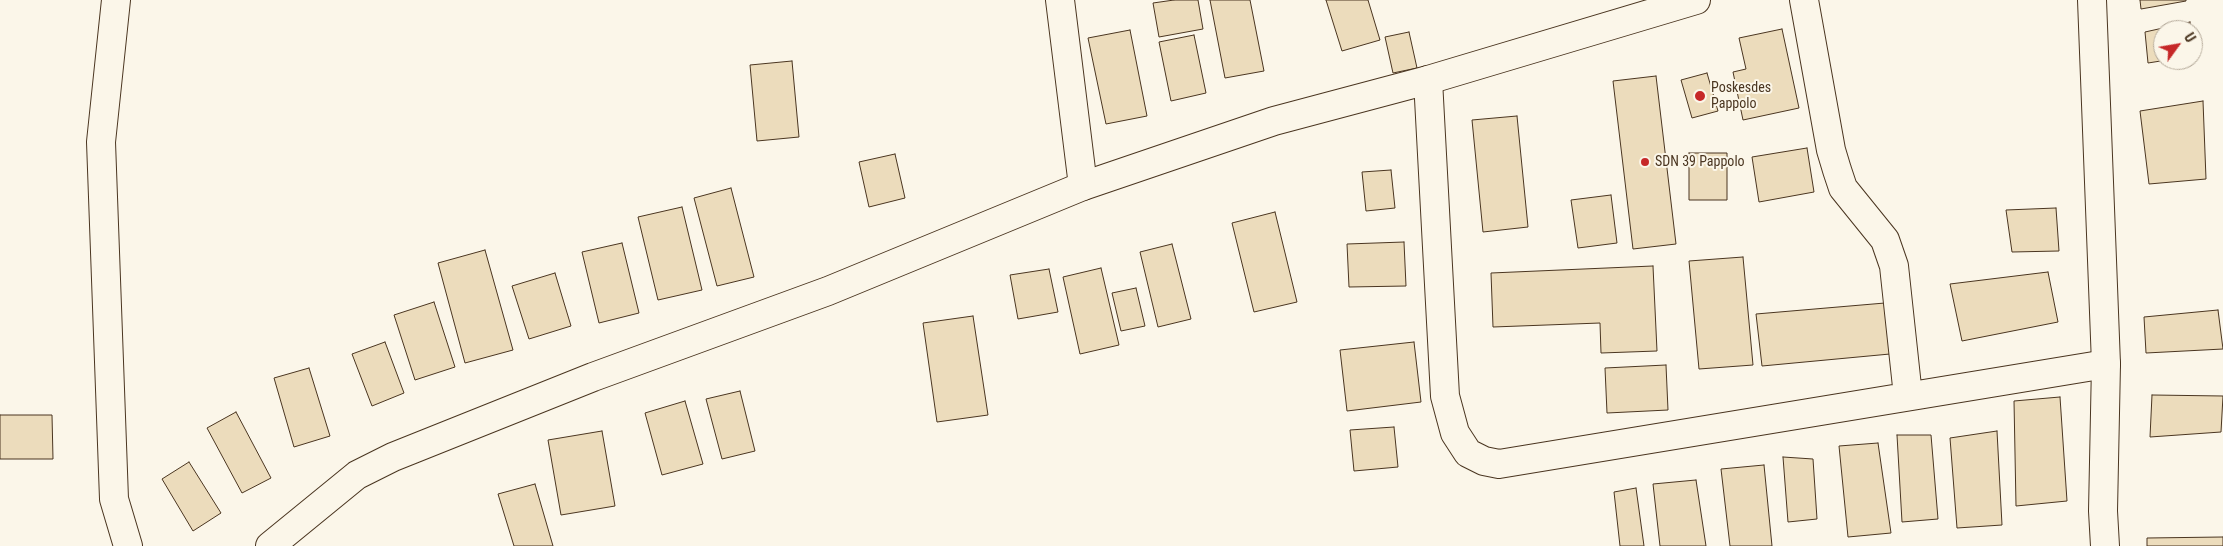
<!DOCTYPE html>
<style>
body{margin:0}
#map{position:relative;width:2223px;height:546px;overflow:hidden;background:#fbf6e9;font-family:"Roboto Condensed",sans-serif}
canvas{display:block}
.north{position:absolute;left:2153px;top:20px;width:50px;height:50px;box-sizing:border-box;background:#fbf6e9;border:1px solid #b4a999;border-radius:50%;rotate:58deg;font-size:14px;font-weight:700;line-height:20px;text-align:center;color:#4a3520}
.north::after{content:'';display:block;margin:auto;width:18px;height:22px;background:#c62828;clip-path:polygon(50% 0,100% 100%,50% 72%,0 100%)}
</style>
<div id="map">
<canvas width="2223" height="546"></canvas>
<div class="north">U</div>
</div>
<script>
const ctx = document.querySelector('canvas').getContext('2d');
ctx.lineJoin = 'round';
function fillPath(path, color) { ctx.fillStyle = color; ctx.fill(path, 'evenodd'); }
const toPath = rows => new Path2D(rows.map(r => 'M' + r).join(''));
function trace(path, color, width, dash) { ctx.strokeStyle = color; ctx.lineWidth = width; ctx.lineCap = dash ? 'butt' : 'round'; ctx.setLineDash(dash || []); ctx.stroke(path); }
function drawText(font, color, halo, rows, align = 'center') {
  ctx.font = font + ' "Roboto Condensed",sans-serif'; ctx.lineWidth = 4; ctx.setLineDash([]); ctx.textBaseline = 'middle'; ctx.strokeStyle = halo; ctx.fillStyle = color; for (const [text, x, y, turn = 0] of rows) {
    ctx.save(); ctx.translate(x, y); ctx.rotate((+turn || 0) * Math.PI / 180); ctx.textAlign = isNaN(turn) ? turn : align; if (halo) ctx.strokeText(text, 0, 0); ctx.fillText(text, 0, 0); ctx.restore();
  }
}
const building = toPath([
 [1174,0,1198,0,1203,29,1159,37,1153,3,1174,0],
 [1210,0,1250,0,1264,71,1225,78,1210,0],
 [1326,0,1368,0,1380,40,1342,51,1326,0],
 [2140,0,2186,0,2186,1,2141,9,2140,0],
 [2190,22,2190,30,2163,30,2163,60,2167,60,2148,63,2145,32,2190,22],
 [1782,29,1799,108,1743,120,1733,72,1746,69,1739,38,1782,29],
 [1130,30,1147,116,1106,124,1088,38,1130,30],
 [1409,32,1417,68,1393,73,1385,37,1409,32],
 [1194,35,1206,93,1171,101,1159,42,1194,35],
 [792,61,799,137,757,141,750,65,792,61],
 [1707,73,1718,111,1692,118,1681,80,1707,73],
 [1656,76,1676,244,1633,249,1613,81,1656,76],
 [2203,101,2206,179,2149,184,2140,111,2203,101],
 [1517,116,1528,227,1483,232,1472,120,1517,116],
 [1807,148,1814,192,1759,202,1752,157,1807,148],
 [1689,153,1727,153,1727,200,1689,200,1689,153],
 [895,154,905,198,869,207,859,162,895,154],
 [1391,170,1395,208,1366,211,1362,172,1391,170],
 [731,188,754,277,717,286,694,198,731,188],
 [1611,195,1617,243,1578,248,1571,200,1611,195],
 [682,207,702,290,658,300,638,217,682,207],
 [2056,208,2059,251,2012,252,2006,210,2056,208],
 [1275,212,1297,302,1254,312,1232,223,1275,212],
 [1404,242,1406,286,1349,287,1347,244,1404,242],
 [622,243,639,313,599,323,582,252,622,243],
 [1172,244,1191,319,1158,327,1140,252,1172,244],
 [485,250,513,350,465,363,438,263,485,250],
 [1743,257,1753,365,1699,369,1689,261,1743,257],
 [1653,266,1657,351,1601,353,1600,323,1493,327,1491,273,1653,266],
 [1101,268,1119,345,1080,354,1063,277,1101,268],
 [1049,269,1058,312,1018,319,1010,275,1049,269],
 [2048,272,2058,322,1962,341,1950,284,2048,272],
 [555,273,571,326,529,339,512,286,555,273],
 [1136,288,1145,326,1121,331,1112,293,1136,288],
 [434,302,455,367,415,380,394,315,434,302],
 [1885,303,1890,354,1762,366,1756,314,1885,303],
 [2218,310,2223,349,2146,353,2144,317,2218,310],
 [973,316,988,415,937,422,923,323,973,316],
 [385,342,404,393,372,406,352,354,385,342],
 [1414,342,1421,402,1347,411,1340,350,1414,342],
 [1666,365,1668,410,1607,413,1605,368,1666,365],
 [309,368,330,436,294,447,274,378,309,368],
 [740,391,755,451,722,459,706,399,740,391],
 [2152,395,2223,396,2221,432,2150,437,2152,395],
 [2060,397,2067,501,2016,506,2014,401,2060,397],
 [685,401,703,464,662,475,645,413,685,401],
 [236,412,271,478,242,493,207,428,236,412],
 [0,415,52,415,53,459,0,459,0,415],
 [1394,427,1398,467,1354,471,1350,430,1394,427],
 [602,431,615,506,561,515,548,440,602,431],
 [1997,431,2002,525,1957,528,1950,438,1997,431],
 [1897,435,1931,435,1938,519,1902,522,1897,435],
 [1878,443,1891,533,1848,537,1839,446,1878,443],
 [1783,457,1813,459,1817,519,1788,522,1783,457],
 [189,462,221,513,193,531,162,479,189,462],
 [1764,465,1772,546,1730,546,1721,469,1764,465],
 [1696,480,1706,546,1660,546,1653,484,1696,480],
 [535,484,553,546,514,546,498,494,535,484],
 [1636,488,1644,546,1620,546,1614,492,1636,488],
 [2223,537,2223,546,2147,546,2147,538,2223,537]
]);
const street = toPath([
 [116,0,101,142,114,499,128,546],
 [1060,0,1083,186],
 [1804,0,1831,150,1837,170,1843,188,1885,240,1894,266,1908,396],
 [1428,80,1445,396,1455,433,1468,453,1484,461,1499,464,2106,364]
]);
const secondary = toPath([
 [2092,0,2106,364,2103,511,2105,546],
 [270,546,357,475,393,457,593,377,828,291,1083,186,1274,121,1428,80,1696,0]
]);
const markers = [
 [1700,96,6,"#c62828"],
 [1645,162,5,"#c62828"]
];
const poiNames = [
 ["Poskesdes",1711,88],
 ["Pappolo",1711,104],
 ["SDN 39 Pappolo",1655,162]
];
fillPath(building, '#ecdcbc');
trace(building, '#4a3520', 1);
trace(street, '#4a3520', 30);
trace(secondary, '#4a3520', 30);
trace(street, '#fbf6e9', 28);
trace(secondary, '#fbf6e9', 28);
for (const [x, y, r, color] of markers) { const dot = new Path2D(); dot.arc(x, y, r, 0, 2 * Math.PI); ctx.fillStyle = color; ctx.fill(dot); trace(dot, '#fbf6e9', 2); }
drawText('14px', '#4a3520', '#fbf6e9', poiNames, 'left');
</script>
